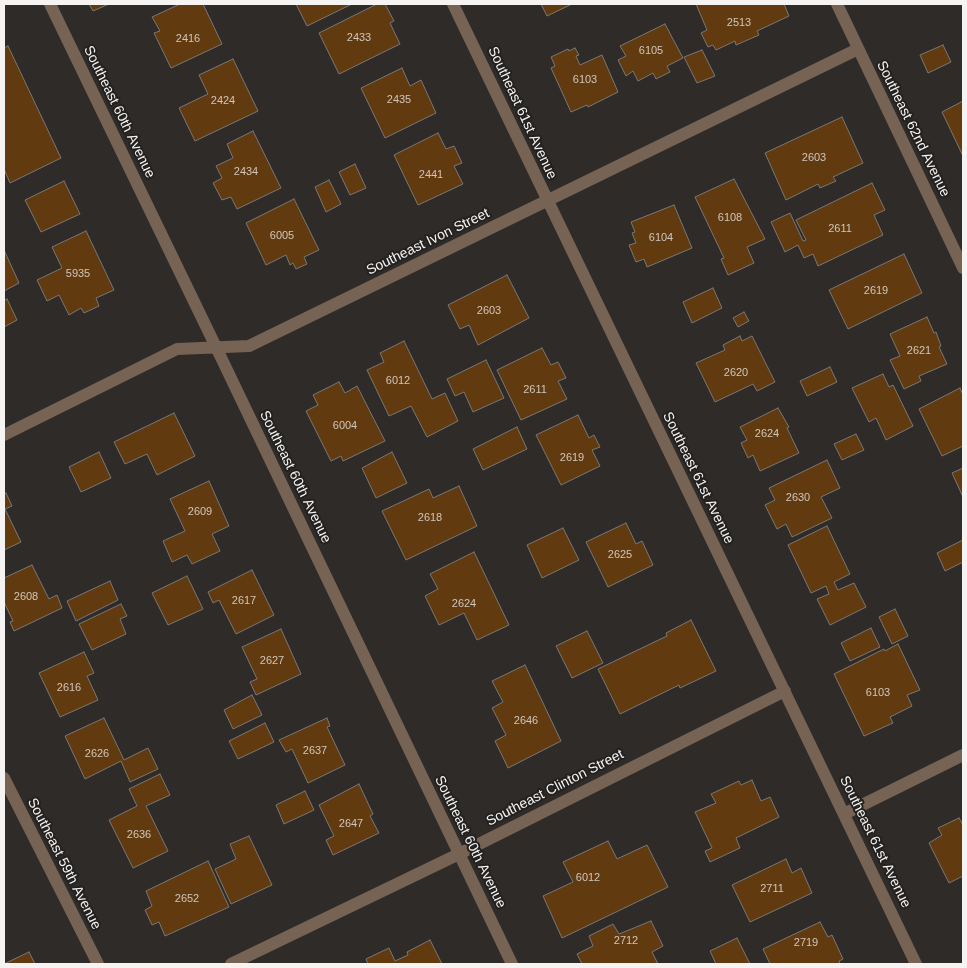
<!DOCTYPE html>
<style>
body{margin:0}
#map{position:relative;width:967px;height:968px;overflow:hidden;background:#2e2b29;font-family:Arial,sans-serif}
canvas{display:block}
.frame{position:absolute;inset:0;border:5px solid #f5f4f2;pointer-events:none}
</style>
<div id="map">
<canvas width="967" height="968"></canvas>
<div class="frame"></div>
</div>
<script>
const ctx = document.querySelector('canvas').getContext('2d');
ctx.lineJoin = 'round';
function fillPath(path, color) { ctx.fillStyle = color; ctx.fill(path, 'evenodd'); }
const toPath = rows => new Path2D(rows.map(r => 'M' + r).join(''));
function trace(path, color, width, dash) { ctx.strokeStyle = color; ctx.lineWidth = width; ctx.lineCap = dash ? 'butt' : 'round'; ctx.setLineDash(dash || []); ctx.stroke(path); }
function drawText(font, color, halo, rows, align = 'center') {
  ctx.font = font + ' Arial,sans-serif'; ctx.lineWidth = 4; ctx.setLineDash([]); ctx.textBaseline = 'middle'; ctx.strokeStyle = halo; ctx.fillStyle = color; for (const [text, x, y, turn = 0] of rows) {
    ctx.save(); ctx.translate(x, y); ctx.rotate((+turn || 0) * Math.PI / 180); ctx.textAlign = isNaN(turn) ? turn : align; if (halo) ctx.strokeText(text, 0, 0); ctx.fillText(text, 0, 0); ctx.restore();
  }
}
const building = toPath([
 [89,4,109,4,93,11,89,4],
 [180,4,203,4,222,44,171,68,154,33,160,31,152,17,180,4],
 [296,4,352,4,307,26,296,4],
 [377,4,385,4,394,21,390,23,400,44,339,74,319,33,377,4],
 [541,4,572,4,547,16,541,4],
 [696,4,784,4,789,16,757,31,759,35,736,45,735,41,716,50,713,45,708,47,701,33,707,30,696,4],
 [665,24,683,58,667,66,670,72,656,79,653,73,638,81,633,71,626,76,618,60,626,56,620,46,665,24],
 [943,45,951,62,928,73,920,55,943,45],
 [8,46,61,158,10,183,4,169,4,48,8,46],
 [575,48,579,55,576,56,580,65,602,55,618,92,588,107,587,105,571,112,551,68,555,66,551,57,568,49,569,51,575,48],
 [702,50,715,76,697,83,684,57,702,50],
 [233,59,258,111,195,141,179,108,208,94,199,75,233,59],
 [402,68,410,86,421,80,436,113,385,138,361,88,402,68],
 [963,101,963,156,942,112,963,101],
 [842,117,863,163,833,177,836,181,820,188,818,184,786,200,765,153,842,117],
 [253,131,281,188,237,209,231,197,222,200,213,183,222,178,216,166,233,158,227,144,253,131],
 [438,133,446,149,454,146,462,163,454,166,463,184,418,205,394,155,438,133],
 [355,164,366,188,350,195,339,172,355,164],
 [734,179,765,239,747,247,754,263,728,275,721,259,724,258,695,197,734,179],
 [329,180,341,204,326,212,315,187,329,180],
 [64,181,80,214,41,232,25,200,64,181],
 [872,183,885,210,874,215,883,235,818,266,813,254,804,258,798,245,785,252,771,222,790,213,803,241,806,240,796,220,872,183],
 [294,199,319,250,304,257,307,264,296,269,293,263,290,265,286,255,266,265,246,223,294,199],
 [674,205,692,248,647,267,644,259,636,262,629,245,636,243,632,233,635,232,631,222,674,205],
 [86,231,114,290,96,298,99,306,84,313,81,308,69,315,59,295,47,301,37,280,62,268,52,247,86,231],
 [4,250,19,283,4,291,4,250],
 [904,254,922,293,848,329,829,290,904,254],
 [507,275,529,318,478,345,469,325,460,329,448,305,507,275],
 [713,288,722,308,692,323,683,302,713,288],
 [7,299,17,320,4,327,4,301,7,299],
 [744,312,749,321,738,327,733,318,744,312],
 [927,317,934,333,936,332,941,346,939,347,947,364,919,376,921,381,904,389,890,360,900,356,890,334,927,317],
 [740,336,742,341,752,336,775,382,757,391,753,384,715,402,696,363,725,350,723,345,740,336],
 [404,341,432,399,445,393,458,421,427,437,411,406,389,416,367,370,384,362,380,353,404,341],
 [542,348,551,365,558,362,566,378,558,381,567,399,521,420,497,370,542,348],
 [486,360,504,398,473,412,464,392,455,396,447,379,486,360],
 [830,367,837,382,807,396,800,381,830,367],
 [883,374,889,387,893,385,913,426,886,440,876,418,869,422,852,388,883,374],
 [339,382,345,393,357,386,385,441,343,461,341,456,331,461,306,411,318,405,313,395,339,382],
 [960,388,963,395,963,446,942,456,919,409,960,388],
 [778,408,789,427,787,428,799,453,760,471,753,455,748,458,741,443,747,440,740,427,778,408],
 [174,413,195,456,157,475,147,454,125,464,114,442,174,413],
 [578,415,589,438,594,435,600,447,592,450,600,466,561,485,536,435,578,415],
 [517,427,527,449,483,470,473,449,517,427],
 [856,434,864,450,842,460,834,444,856,434],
 [99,452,111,478,81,492,69,467,99,452],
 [392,452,407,483,376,498,362,468,392,452],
 [827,460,840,488,821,497,832,518,792,537,786,524,777,529,765,505,775,500,769,488,827,460],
 [963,468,963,497,952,473,963,468],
 [209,481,229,526,212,534,220,551,192,564,187,555,172,562,163,541,185,531,170,499,209,481],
 [459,486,477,526,406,560,382,511,429,489,433,498,459,486],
 [6,493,12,506,5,509,21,542,4,550,4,494,6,493],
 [626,523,636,544,642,541,653,565,608,587,586,542,626,523],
 [827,526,850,574,834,582,838,590,854,583,866,607,830,625,817,599,829,594,826,586,811,593,788,545,827,526],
 [563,528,579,560,542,578,527,545,563,528],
 [963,540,963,562,945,571,937,553,963,540],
 [474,552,509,625,477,640,464,613,439,625,425,596,438,589,430,574,474,552],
 [32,565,49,599,57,595,62,608,14,631,10,622,13,621,4,602,4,578,32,565],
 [252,570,274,615,236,634,219,600,213,603,208,592,252,570],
 [187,576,203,609,168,625,152,593,187,576],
 [110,581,118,600,76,621,67,601,110,581],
 [121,604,127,616,120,619,126,634,92,650,79,624,121,604],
 [895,609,908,636,892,644,879,617,895,609],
 [691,620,716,671,680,688,679,685,620,714,598,669,667,636,666,633,691,620],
 [871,628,880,647,850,661,841,643,871,628],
 [281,629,301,674,256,695,250,682,257,679,242,647,281,629],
 [587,631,603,663,572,678,556,646,587,631],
 [898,644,920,690,907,695,912,706,890,717,893,723,864,736,834,674,884,649,885,651,898,644],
 [84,652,94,673,87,676,98,700,60,717,39,673,84,652],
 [525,665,561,741,508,768,495,741,506,735,492,708,503,702,492,681,525,665],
 [252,695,262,715,233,729,224,710,252,695],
 [104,718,124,760,148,748,158,769,130,782,121,761,85,779,65,736,104,718],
 [327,718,330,726,327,727,345,765,308,783,292,749,286,752,279,740,327,718],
 [265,723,274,742,238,759,229,741,265,723],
 [160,774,170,795,146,806,168,851,133,868,109,820,137,806,129,789,160,774],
 [752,780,761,801,770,797,779,817,736,838,740,848,710,862,705,851,712,848,695,812,716,803,711,794,739,781,741,785,752,780],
 [359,784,373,814,370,816,379,833,333,855,326,840,334,836,319,805,359,784],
 [305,791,314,810,284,824,276,805,305,791],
 [959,818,963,825,963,876,949,883,929,843,942,835,938,828,959,818],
 [249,836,272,885,231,904,215,869,236,859,230,844,249,836],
 [608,841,617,859,647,845,668,887,562,938,543,896,573,882,563,862,608,841],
 [786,859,792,873,801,868,812,893,750,922,732,885,786,859],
 [208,861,229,907,165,936,159,922,152,925,145,910,152,906,146,891,208,861],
 [651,921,663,946,652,952,658,964,582,964,577,954,593,946,589,936,613,924,619,934,651,921],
 [820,922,828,937,832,935,843,959,839,961,840,964,770,964,763,949,820,922],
 [737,938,750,964,716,964,710,951,737,938],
 [430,940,442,964,368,964,366,959,389,948,395,961,408,955,407,952,430,940],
 [29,952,35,964,4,964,29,952]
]);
const street = toPath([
 [50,4,216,347,512,964],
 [453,4,916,964],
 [837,4,963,268],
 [4,435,177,349,249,346,858,49],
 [4,778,98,964],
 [844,814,963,755],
 [231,964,459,854,785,691]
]);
const numberNames = [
 ["2513",739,23],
 ["2433",359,38],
 ["2416",188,39],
 ["6105",651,51],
 ["6103",585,80],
 ["2435",399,100],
 ["2424",223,101],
 ["2603",814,158],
 ["2434",246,172],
 ["2441",431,175],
 ["6108",730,218],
 ["2611",840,229],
 ["6005",282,236],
 ["6104",661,238],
 ["5935",78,274],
 ["2619",876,291],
 ["2603",489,311],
 ["2621",919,351],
 ["2620",736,373],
 ["6012",398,381],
 ["2611",535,390],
 ["6004",345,426],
 ["2624",767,434],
 ["2619",572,458],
 ["2630",798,498],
 ["2609",200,512],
 ["2618",430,518],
 ["2625",620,555],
 ["2608",26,597],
 ["2617",244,601],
 ["2624",464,604],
 ["2627",272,661],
 ["2616",69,688],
 ["6103",878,693],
 ["2646",526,721],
 ["2637",315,751],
 ["2626",97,754],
 ["2647",351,824],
 ["2636",139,835],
 ["6012",588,878],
 ["2711",772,889],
 ["2652",187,899],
 ["2712",626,941],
 ["2719",806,943]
];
const streetNames = [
 ["Southeast 60th Avenue",119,112,64],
 ["Southeast 61st Avenue",522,113,65],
 ["Southeast 62nd Avenue",913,129,64],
 ["Southeast Ivon Street",428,242,-26],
 ["Southeast 60th Avenue",295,477,64],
 ["Southeast 61st Avenue",698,478,64],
 ["Southeast Clinton Street",555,788,-27],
 ["Southeast 60th Avenue",470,842,64],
 ["Southeast 61st Avenue",875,842,64],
 ["Southeast 59th Avenue",64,864,63]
];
fillPath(building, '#613a10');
trace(building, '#7a7875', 1);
trace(street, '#766353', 12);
drawText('11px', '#d0c6ba', null, numberNames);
drawText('14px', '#f5f4f2', '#242220', streetNames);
</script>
